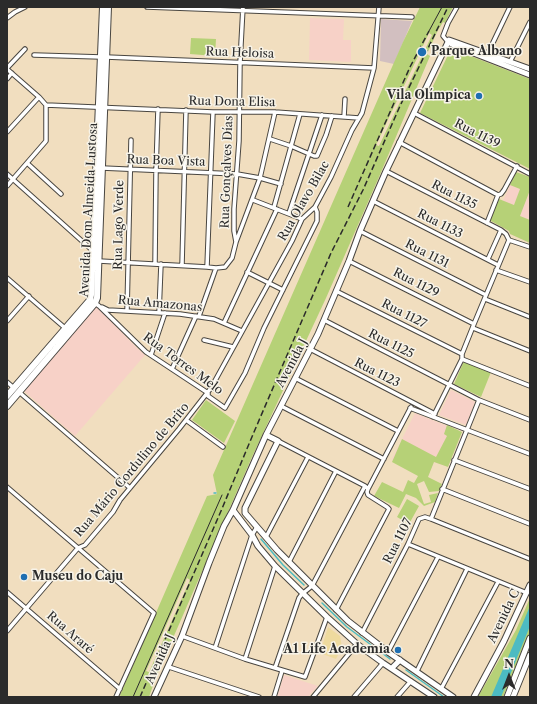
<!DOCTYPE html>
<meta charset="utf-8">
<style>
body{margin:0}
#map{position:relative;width:537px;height:704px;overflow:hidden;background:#f1debf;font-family:"Libre Caslon Text",serif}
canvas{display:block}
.frame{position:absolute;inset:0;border:8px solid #2b2b2b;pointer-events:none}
.north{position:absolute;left:489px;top:656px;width:40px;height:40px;-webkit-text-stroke:3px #f7f3e8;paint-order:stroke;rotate:0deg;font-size:11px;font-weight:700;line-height:16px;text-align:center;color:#2b2b2b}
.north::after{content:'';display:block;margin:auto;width:14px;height:18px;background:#2b2b2b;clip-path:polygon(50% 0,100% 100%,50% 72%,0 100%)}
</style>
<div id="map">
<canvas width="537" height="704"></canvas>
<div class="frame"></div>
<div class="north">N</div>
</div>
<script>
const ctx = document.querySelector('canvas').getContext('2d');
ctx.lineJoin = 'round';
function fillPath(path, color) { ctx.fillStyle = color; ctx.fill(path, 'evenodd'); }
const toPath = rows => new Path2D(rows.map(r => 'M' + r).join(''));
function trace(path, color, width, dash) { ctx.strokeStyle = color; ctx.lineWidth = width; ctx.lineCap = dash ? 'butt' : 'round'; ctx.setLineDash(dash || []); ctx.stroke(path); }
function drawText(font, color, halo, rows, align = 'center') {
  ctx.font = font + ' "Libre Caslon Text",serif'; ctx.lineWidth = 3; ctx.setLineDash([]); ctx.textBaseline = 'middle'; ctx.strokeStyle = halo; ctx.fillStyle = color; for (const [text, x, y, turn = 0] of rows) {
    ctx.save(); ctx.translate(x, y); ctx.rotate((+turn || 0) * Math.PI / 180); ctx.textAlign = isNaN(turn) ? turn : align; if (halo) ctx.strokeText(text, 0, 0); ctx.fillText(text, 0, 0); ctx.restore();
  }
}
const built = toPath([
 [310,18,344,19,343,40,351,40,351,62,309,60],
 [516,172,530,177,530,243,510,234,509,231,491,221,499,199,503,201],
 [95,307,97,307,137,348,145,355,75,436,24,391],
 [451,390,475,402,466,425,439,415],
 [415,413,462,432,448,467,434,462,428,477,392,459],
 [284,675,318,686,308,697,277,697]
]);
const industrial = toPath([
 [381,19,412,21,394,64,380,61]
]);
const green = toPath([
 [420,7,453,7,445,23,443,22,437,32,427,54,430,56,379,177,326,298,252,457,156,677,149,697,121,697,120,695,207,496,217,494,213,475,403,42],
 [429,33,432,35,379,146,376,145],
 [187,578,190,580,149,672,146,671],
 [191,38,216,39,215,56,190,54],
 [455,50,530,79,530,169,420,113,448,55],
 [516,172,530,177,530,190,520,216,530,220,530,243,510,234,509,231,491,221,490,219,499,199,514,205,520,189,510,185],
 [464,361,491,372,481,397,454,384],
 [206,400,235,421,224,443,192,420],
 [447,425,462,432,448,467,434,462,428,477,442,484,439,491,429,492,424,481,417,484,424,504,431,502,429,495,438,493,435,502,424,506,416,498,406,494,399,508,374,496,382,482,403,492,408,480,414,483,418,476,392,462,402,439,436,457,447,436,444,434],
 [407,499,419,506,409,524,397,517],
 [530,598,530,634,528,636,503,697,478,697,516,630]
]);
const sand = toPath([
 [328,627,340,636,342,647,336,659,320,653]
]);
const water = toPath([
 [530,606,530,626,501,697,491,697]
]);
const stream = toPath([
 [214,493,216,493],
 [261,539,283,565,304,585],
 [322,603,347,627,390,659],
 [406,670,444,697]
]);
const street = toPath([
 [147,7,412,17],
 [7,18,15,12,25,7],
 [448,42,443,36,448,23,457,7],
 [488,53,510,7],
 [34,55,101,57],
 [106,57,374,68],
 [510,62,530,22],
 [7,68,25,49],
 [7,69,39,97,46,105,213,112,275,112,359,118],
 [7,79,12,73],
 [414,113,530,174],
 [344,117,345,99],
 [7,132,39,97],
 [270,139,291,146,314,156,317,156,326,135,332,116],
 [399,142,498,195],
 [27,163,61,194],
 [102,168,237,174,260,178,281,184],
 [386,171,501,230,506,234,509,240],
 [7,174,92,250],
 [7,186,46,141,46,105],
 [253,200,302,219],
 [373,201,498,265],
 [274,207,300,114],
 [289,213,322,115],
 [487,223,498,195,501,194,504,190,517,166],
 [360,231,486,295],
 [509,240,530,247],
 [236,242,234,231,234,209,239,141,240,63,243,7],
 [488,259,501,230],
 [99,261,207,267,216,268],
 [349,261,474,324],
 [155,264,156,171,158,109],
 [182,265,186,110],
 [207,267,213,112],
 [496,270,530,282],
 [247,272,283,290],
 [7,278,65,328],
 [336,291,462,354],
 [485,299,530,317],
 [95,303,99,306,146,352,208,393,208,396,225,408,245,373,264,328,317,221,317,212,315,207],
 [102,307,108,310,180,314,214,319,242,331],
 [127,311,131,140],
 [159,313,161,264],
 [199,316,216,268,225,267,232,258,236,242,260,178,275,112],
 [324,320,479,400,530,420],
 [7,321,29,296],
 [224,323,277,209],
 [473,328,530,351],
 [204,340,233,347],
 [310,349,435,414],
 [151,355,165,313],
 [462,359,530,386],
 [172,369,196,316],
 [295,378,398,431],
 [7,382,14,388],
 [19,392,130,488],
 [281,406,384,459],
 [410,408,530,454],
 [433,417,462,359,462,354,474,324,509,240],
 [186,420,223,447],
 [278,441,365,486,368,489,367,492,368,495,387,507,389,509,336,610],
 [454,460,530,489],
 [7,487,154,613,116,697],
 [368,489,411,407],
 [442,489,530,524],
 [431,519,530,559],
 [266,537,308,457],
 [408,544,527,593],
 [289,562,336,471],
 [7,592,120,689],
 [7,631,78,548,85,545,113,512,120,500,179,429,211,388,292,241,302,219,315,207,331,177,352,130,362,113,374,68,379,7],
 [362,633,408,544,419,519,425,517,431,519,479,400],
 [182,636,245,659,305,677,327,617],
 [215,648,252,535,257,527],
 [388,652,438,557],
 [245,659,275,566],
 [169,667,259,697],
 [275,668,299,598,302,594,312,586,365,486],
 [417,671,467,569],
 [441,689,498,582],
 [274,697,282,671],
 [313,697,357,644],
 [354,697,383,663],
 [397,697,411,681]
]);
const secondary = toPath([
 [448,42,458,47,530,75],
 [266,435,278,441,245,508,245,513,277,550,348,621,388,652,453,697],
 [233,510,252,535,258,546,275,566,327,617,357,644,383,663,434,697],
 [392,668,400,660],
 [154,697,182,636,209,563,224,526,233,510,266,435,318,334,349,261,360,231,386,171,449,40,530,69],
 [474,697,504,641,530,585],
 [507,697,530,638],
 [513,697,530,655]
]);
const primary = toPath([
 [7,396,90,300,91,295,103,7],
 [7,406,95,303,97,298,108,7]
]);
const tram = toPath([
 [429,31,442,7],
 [133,697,222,495]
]);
const rail = toPath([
 [348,207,378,139,410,67,429,31],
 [140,697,221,511,254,432,331,253,363,190,400,106,448,7]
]);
const markers = [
 [422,52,5,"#1f6fb2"],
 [479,96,4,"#1f6fb2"],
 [24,577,4,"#1f6fb2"],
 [398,650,4,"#1f6fb2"]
];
const poiNames = [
 ["Parque Albano",431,52],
 ["Vila Olímpica",471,96,"right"],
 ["Museu do Caju",32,577],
 ["A1 Life Academia",390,650,"right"]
];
const streetNames = [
 ["Rua Heloisa",240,53,2],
 ["Rua Dona Elisa",232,102,1],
 ["Rua 1139",477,134,27],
 ["Rua Boa Vista",166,161,2],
 ["Rua Gonçalves Días",227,172,-88],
 ["Rua 1135",454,195,27],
 ["Rua Olavo Bilac",304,201,-60],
 ["Avenida Dom Almeida Lustosa",89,210,-87],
 ["Rua 1133",440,224,27],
 ["Rua Lago Verde",119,225,-89],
 ["Rua 1131",427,254,27],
 ["Rua 1129",416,283,27],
 ["Rua Amazonas",160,304,5],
 ["Rua 1127",404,314,27],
 ["Rua 1125",391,344,27],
 ["Avenida J",292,363,-62],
 ["Rua Torres Melo",183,364,36],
 ["Rua 1123",377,373,27],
 ["Rua Mário Cordulino de Brito",132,470,-50],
 ["Rua 1107",398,541,-63],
 ["Avenida C",504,616,-64],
 ["Rua Araré",70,633,41],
 ["Avenida J",160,659,-66]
];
fillPath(built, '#f7d1c7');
fillPath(industrial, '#d2bfc0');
fillPath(green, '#b6d177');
fillPath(sand, '#eeda9e');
fillPath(water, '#4cbbc2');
trace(stream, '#4cbbc2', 1.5);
trace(street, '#494641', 5.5);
trace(secondary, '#494641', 7);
trace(primary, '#494641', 8);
trace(street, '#fff', 3.5);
trace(secondary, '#fff', 5);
trace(primary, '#fff', 6);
trace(tram, '#2b2b2b', 1);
trace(rail, '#2b2b2b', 1.5, [6, 3]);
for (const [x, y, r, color] of markers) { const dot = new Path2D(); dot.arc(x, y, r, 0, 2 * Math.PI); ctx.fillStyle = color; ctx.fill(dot); trace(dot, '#f7f3e8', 1.5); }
drawText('bold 12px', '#2b2b2b', '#f7f3e8', poiNames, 'left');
drawText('12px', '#2b2b2b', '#f7f3e8', streetNames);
</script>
